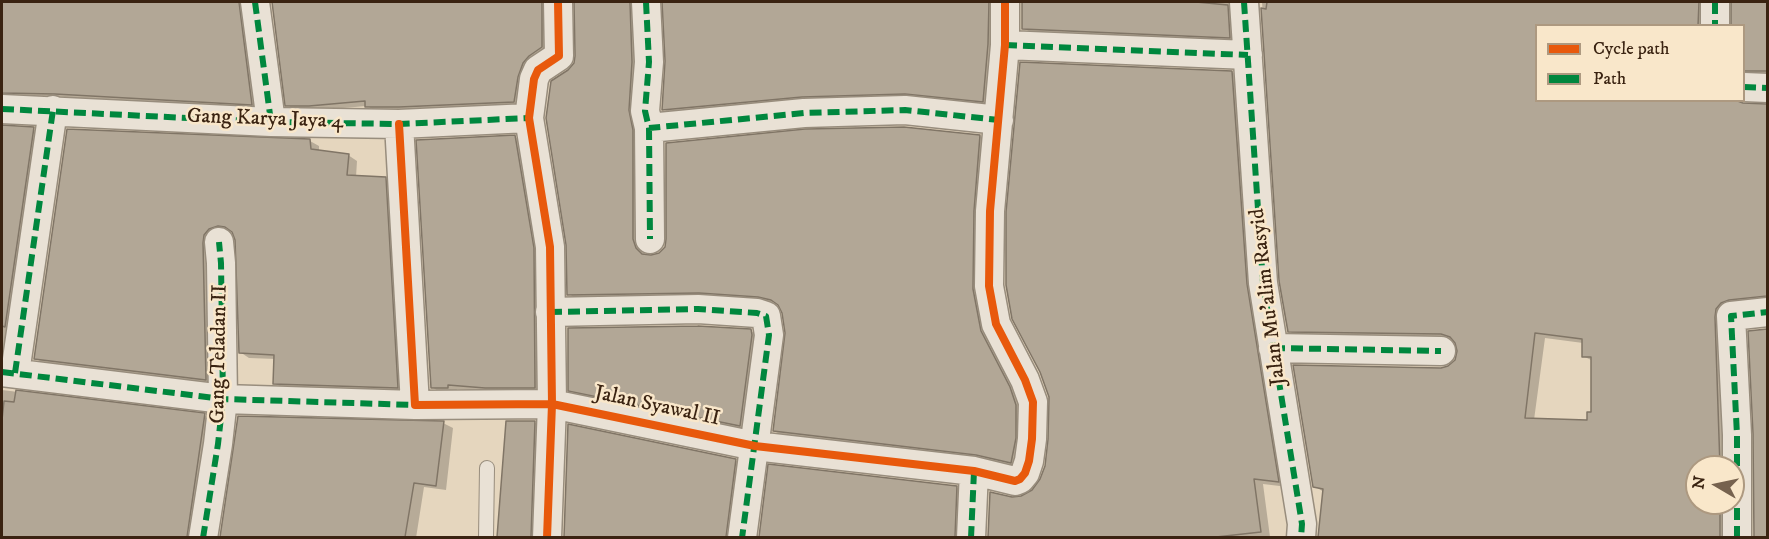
<!DOCTYPE html>
<style>
body{margin:0}
#map{position:relative;width:1769px;height:539px;overflow:hidden;background:#e5d6be;font-family:"IM FELL DW Pica",serif}
canvas{display:block}
.frame{position:absolute;inset:0;border:3px solid #3a2311;pointer-events:none}
.legend{position:absolute;left:1535px;top:24px;width:210px;height:78px;box-sizing:border-box;background:#f9e7ca;border:2px solid #ad9980;margin:0;padding:8px 10px;list-style:none;font-size:18px;color:#3a2311}
.legend li{display:flex;align-items:center;gap:12px;height:30px}
.legend b{width:30px;border:2px solid #ad9980}
.north{position:absolute;left:1685px;top:455px;width:60px;height:60px;box-sizing:border-box;background:#f9e7ca;border:2px solid #ad9980;border-radius:50%;rotate:279deg;font-size:16px;font-weight:700;line-height:24px;text-align:center;color:#3a2311}
.north::after{content:'';display:block;margin:auto;width:21px;height:27px;background:#76624e;clip-path:polygon(50% 0,100% 100%,50% 72%,0 100%)}
</style>
<div id="map">
<canvas width="1769" height="539"></canvas>
<div class="frame"></div>
<ul class="legend">
<li><b style="height:8px;background:#e8590c"></b>Cycle path</li>
<li><b style="height:8px;background:#00873e"></b>Path</li>
</ul>
<div class="north">N</div>
</div>
<script>
const ctx = document.querySelector('canvas').getContext('2d');
ctx.lineJoin = 'round';
function fillPath(path, color) { ctx.fillStyle = color; ctx.fill(path, 'evenodd'); }
const toPath = rows => new Path2D(rows.map(r => 'M' + r).join(''));
function trace(path, color, width, dash) { ctx.strokeStyle = color; ctx.lineWidth = width; ctx.lineCap = dash ? 'butt' : 'round'; ctx.setLineDash(dash || []); ctx.stroke(path); }
function drawText(font, color, halo, rows, align = 'center') {
  ctx.font = font + ' "IM FELL DW Pica",serif'; ctx.lineWidth = 5; ctx.setLineDash([]); ctx.textBaseline = 'middle'; ctx.strokeStyle = halo; ctx.fillStyle = color; for (const [text, x, y, turn = 0] of rows) {
    ctx.save(); ctx.translate(x, y); ctx.rotate((+turn || 0) * Math.PI / 180); ctx.textAlign = isNaN(turn) ? turn : align; if (halo) ctx.strokeText(text, 0, 0); ctx.fillText(text, 0, 0); ctx.restore();
  }
}
const shadow = toPath([
 [2,2,169,2,229,14,229,2,249,2,261,109,2,102],
 [273,2,551,2,551,52,523,106,376,111,367,106,318,110,296,110,287,105],
 [576,2,639,2,642,245,645,254,651,257,980,136,989,141,982,216,1025,411,1019,467,986,459,783,436,774,431,787,333,784,312,779,304,768,301,709,297,577,299,569,294,570,70,575,65,577,56],
 [664,2,998,2,992,106,672,114,663,109,667,61],
 [1023,2,1237,2,1238,42,1032,33,1023,28],
 [1262,2,1297,2,1306,7,1373,12,1374,2,1710,2,1708,26,1536,26,1536,100,1739,100,1743,105,1768,106,1768,301,1740,304,1730,467,1697,467,1697,503,1730,503,1730,538,1319,538,1324,492,1314,486,1441,369,1449,367,1456,361,1459,351,1456,342,1452,339,1299,337,1289,331,1281,281],
 [1545,338,1583,343,1583,356,1593,361,1592,414,1588,421,1534,420],
 [1733,2,1768,2,1768,76,1744,80,1744,26,1733,26],
 [1232,72,1241,78,1288,487,1263,484,1270,537,989,538,991,494,1012,499,1022,498,1033,491,1042,479],
 [2,127,33,129,43,134,2,365],
 [515,137,524,142,542,254,544,392,495,392,457,389,456,393,441,393,432,387],
 [310,141,319,146,319,152,348,155,357,161,356,177,385,179,394,184,406,392,283,388,274,383,276,359,249,358,240,352,237,240,233,231,228,230,218,234,215,384,44,364,35,358],
 [1768,329,1768,538,1755,538,1755,434,1750,332],
 [751,331,761,336,749,430,579,395,570,390],
 [2,390,204,415,214,420,197,538,2,538],
 [239,417,443,423,453,428,446,490,424,487,416,538,221,538],
 [508,422,534,422,544,428,540,538,498,538],
 [569,426,735,460,745,466,736,538,565,538],
 [770,466,956,487,966,493,964,538,760,538]
]);
const building = toPath([
 [2,2,239,2,252,105,55,94,2,93,2,2],
 [272,2,542,2,542,47,529,56,523,63,518,77,514,102,399,107,365,107,365,101,309,106,285,106,272,2],
 [574,2,630,2,632,62,629,110,633,130,633,239,636,248,642,254,651,255,659,253,665,247,666,239,666,143,805,129,904,127,980,135,974,211,973,289,981,331,1010,387,1016,405,1016,438,1011,463,976,455,773,431,785,333,782,313,778,305,771,300,758,297,699,293,567,295,566,245,546,118,551,81,568,70,574,63,575,56,574,2],
 [662,2,989,2,988,44,983,102,905,94,802,97,662,110,665,61,662,2],
 [1022,2,1196,2,1228,5,1230,38,1022,29,1022,2],
 [1267,2,1699,2,1698,26,1536,26,1536,100,1735,100,1743,103,1767,104,1767,296,1729,300,1721,303,1716,309,1715,317,1720,467,1697,467,1697,503,1720,503,1720,537,1318,537,1323,489,1313,487,1293,365,1441,368,1448,366,1455,360,1457,351,1455,343,1450,337,1441,334,1288,332,1279,281,1261,8,1266,9,1267,2],
 [1535,333,1582,339,1582,357,1591,357,1591,412,1587,412,1587,420,1525,418,1535,333],
 [1731,2,1767,2,1767,71,1743,71,1743,26,1731,26,1731,2],
 [1020,62,1232,71,1247,284,1279,482,1254,479,1261,532,1216,537,988,537,990,492,1012,497,1021,496,1032,490,1040,479,1045,466,1048,439,1049,397,1040,372,1012,319,1006,285,1006,212,1020,62],
 [2,125,34,127,5,327,2,326,2,125],
 [67,129,310,139,311,149,349,154,347,175,386,177,398,388,273,384,274,355,239,353,235,240,232,232,225,227,218,226,209,229,204,235,203,243,206,380,34,359,67,129],
 [515,135,534,248,535,388,485,388,448,385,448,388,431,388,416,140,515,135],
 [698,326,751,329,752,335,740,426,568,391,568,328,698,326],
 [1767,329,1767,537,1754,537,1753,434,1748,331,1767,329],
 [16,390,205,413,187,537,2,537,2,420,4,401,14,402,16,390],
 [238,416,444,421,436,486,414,483,405,537,220,537,238,416],
 [506,421,535,421,531,537,497,537,506,421],
 [568,424,736,459,726,537,564,537,568,424],
 [768,464,957,486,955,537,759,537,768,464]
]);
const service = toPath([
 [486,538,487,468]
]);
const minor = toPath([
 [255,2,271,122],
 [646,2,649,62,645,111,649,128,804,113,905,110,999,120],
 [1244,2,1263,283,1302,524,1301,538],
 [1715,2,1715,26],
 [1005,45,1248,55],
 [1744,87,1768,88],
 [2,109,271,122,399,124,529,118],
 [399,124,415,405,552,404,755,446,974,471,1015,481,1020,479,1025,473,1029,461,1032,439,1033,402,1025,380,996,324,989,286,990,211,1005,45,1005,2],
 [649,128,650,239],
 [550,312,698,309,757,313,766,316,769,335,742,538],
 [1273,348,1441,351],
 [2,372,223,399,415,405],
 [15,373,53,110],
 [203,538,218,444,223,399,221,263,219,242],
 [547,538,552,404,550,247,529,118,534,79,538,70,559,56,558,2],
 [971,538,974,471],
 [1737,538,1737,435,1731,316,1768,312]
]);
const quiet = toPath([
 [255,2,271,122],
 [646,2,649,62,645,111,649,128,804,113,905,110,999,120],
 [1244,2,1263,283,1302,524,1301,538],
 [1715,2,1715,26],
 [1005,45,1248,55],
 [1744,87,1768,88],
 [2,109,271,122,399,124,529,118],
 [649,128,650,239],
 [550,312,698,309,757,313,766,316,769,335,742,538],
 [1273,348,1441,351],
 [2,372,223,399,415,405],
 [15,373,53,110],
 [203,538,218,444,223,399,221,263,219,242],
 [971,538,974,471],
 [1737,538,1737,435,1731,316,1768,312]
]);
const cycleway = toPath([
 [399,124,415,405,552,404,755,446,974,471,1015,481,1020,479,1025,473,1029,461,1032,439,1033,402,1025,380,996,324,989,286,990,211,1005,45,1005,2],
 [547,538,552,404,550,247,529,118,534,79,538,70,559,56,558,2]
]);
const streetNames = [
 ["Gang Karya Jaya 4",265,120,2],
 ["Jalan Mu'alim Rasyid",1269,297,-97],
 ["Gang Teladan II",220,354,-89],
 ["Jalan Syawal II",657,407,12]
];
fillPath(shadow, '#0003');
fillPath(building, '#b2a796');
trace(building, '#807566', 1.5);
trace(service, '#988d7d', 16);
trace(minor, '#988d7d', 31);
trace(service, '#e9e1d5', 14);
trace(minor, '#e9e1d5', 28);
trace(quiet, '#00873e', 6, [12, 6]);
trace(cycleway, '#e8590c', 8);
drawText('21px', '#3a2311', '#f9e7ca', streetNames);
</script>
